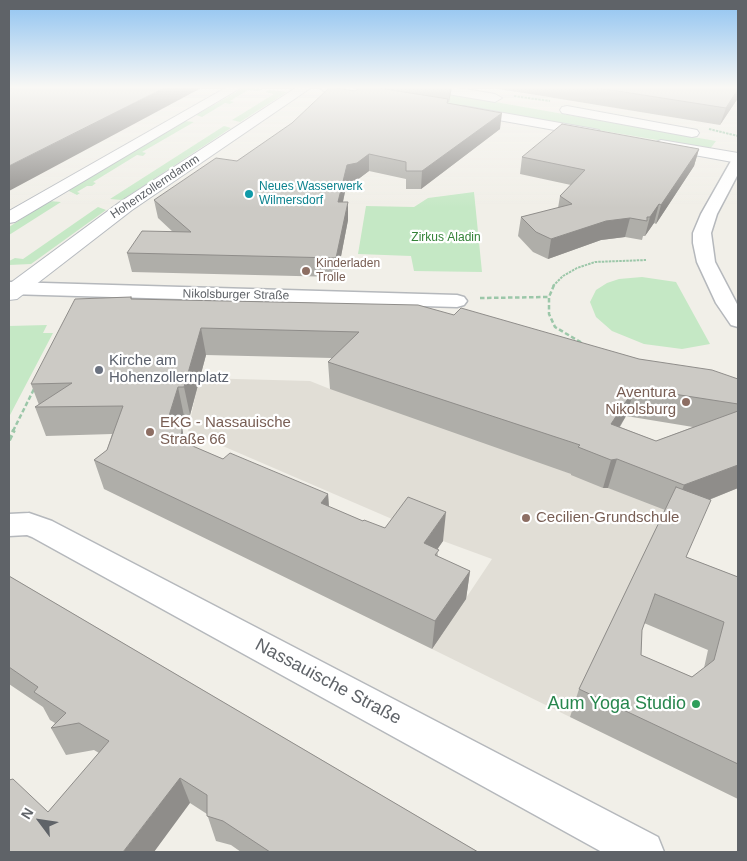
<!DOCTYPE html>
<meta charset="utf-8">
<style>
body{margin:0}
#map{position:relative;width:747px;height:861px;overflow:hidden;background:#f1efe8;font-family:Arial,sans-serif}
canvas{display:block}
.frame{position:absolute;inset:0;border:10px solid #5f6368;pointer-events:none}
.north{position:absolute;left:15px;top:796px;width:50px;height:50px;-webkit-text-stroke:4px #fff;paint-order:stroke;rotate:301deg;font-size:14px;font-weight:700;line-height:20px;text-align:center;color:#5f6368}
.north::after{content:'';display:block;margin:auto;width:18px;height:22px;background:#5f6368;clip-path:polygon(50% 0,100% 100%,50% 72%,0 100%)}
</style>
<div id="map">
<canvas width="747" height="861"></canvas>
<div class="frame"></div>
<div class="north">N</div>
</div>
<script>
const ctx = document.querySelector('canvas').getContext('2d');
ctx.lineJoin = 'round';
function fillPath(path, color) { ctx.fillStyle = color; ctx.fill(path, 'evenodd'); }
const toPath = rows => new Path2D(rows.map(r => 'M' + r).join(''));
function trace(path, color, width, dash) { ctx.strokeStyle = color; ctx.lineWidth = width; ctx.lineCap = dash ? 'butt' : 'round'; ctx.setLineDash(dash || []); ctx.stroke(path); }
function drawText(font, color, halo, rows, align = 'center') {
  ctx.font = font + ' Arial,sans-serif'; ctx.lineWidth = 4.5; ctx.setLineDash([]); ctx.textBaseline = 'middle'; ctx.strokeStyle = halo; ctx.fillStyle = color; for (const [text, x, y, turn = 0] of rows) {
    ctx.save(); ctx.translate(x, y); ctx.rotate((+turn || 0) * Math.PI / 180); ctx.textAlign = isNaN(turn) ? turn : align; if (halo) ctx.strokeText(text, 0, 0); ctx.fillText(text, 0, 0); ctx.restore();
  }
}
const education = toPath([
 [346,373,556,468,668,510,570,717,432,649,492,559,443,541,188,431,199,378,310,381,330,389]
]);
const green = toPath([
 [245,87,262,89,258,91,248,90,230,101,234,102,230,104,225,103,202,117,196,115],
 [344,87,411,87,716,141,710,149],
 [269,90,287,92,240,122,232,120,274,94,265,92],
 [185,121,194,122,142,152,146,153,143,156,137,155,93,182,96,183,92,186,87,186,77,192,80,193,77,195,67,190],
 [224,126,231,128,122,200,110,199],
 [474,192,482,272,414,271,411,256,358,254,366,206,414,207,428,198],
 [49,201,61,202,9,235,9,227],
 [98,207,106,210,31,264,9,265,9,261,15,258,23,259],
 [642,277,676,282,710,344,682,349,644,344,612,331,596,317,590,302,596,290,607,283,619,279],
 [47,325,43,333,53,333,9,417,9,326]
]);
const pathFar2 = toPath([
 [514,96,550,101],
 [709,129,738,136],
 [553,286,563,276,577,268,595,262,646,260]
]);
const pathFar1 = toPath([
 [554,285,549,297,549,314,555,327,582,343],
 [480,298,549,297],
 [13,431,35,387]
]);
const path = toPath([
 [9,440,14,430]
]);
const minor = toPath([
 [738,157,738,174,717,214,711,233,715,262,738,306,738,327,731,325,716,303,697,262,693,243,693,233,701,214,731,161,733,158,738,157],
 [9,282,457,295,464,297,467,301,464,305,457,307,9,294,9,282],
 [29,513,52,521,658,837,664,852,602,852,32,537,27,535,9,536,9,514,29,513]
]);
const secondary = toPath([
 [227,87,242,87,15,222,9,223,9,211,227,87],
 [297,87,312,87,132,210,17,299,9,300,9,284,120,202,297,87],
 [318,87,346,87,370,91,371,94,365,98,324,91,318,87],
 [424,87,453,87,495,94,502,98,495,102,430,91,424,87],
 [464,106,594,129,599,130,601,133,599,136,594,137,459,113,457,110,459,107,464,106],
 [567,106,692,129,697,130,699,133,697,136,692,137,562,113,560,110,562,107,567,106],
 [661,140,738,153,738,163,656,148,653,145,656,142,661,140]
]);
const wall = toPath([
 [382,87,452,87,449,102,447,102,447,104,500,129,421,189,406,189,406,179,369,171,357,180,347,182,343,202,348,220,337,277,132,272,127,253,173,232,158,218,154,200,237,161,355,91,382,88],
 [487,87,738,87,738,98,720,125],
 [699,149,694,166,656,224,654,223,645,236,643,236,642,240,625,237,601,240,548,259,533,252,518,236,521,217,558,208,560,196,571,185,520,174,522,157],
 [131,297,132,299,454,315,639,359,738,379,738,488,709,500,686,557,738,577,738,799,570,717,579,689,665,510,608,488,603,488,571,475,571,474,330,389,328,362,332,358,206,355,190,415,184,416,181,428,182,429,185,443,223,459,328,494,329,507,363,521,385,528,443,541,437,549,438,557,470,571,466,599,432,649,104,489,94,460,107,450,112,434,46,436,35,407,39,405,31,384],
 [626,416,693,427,656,441,620,427],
 [644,623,708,650,704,668,692,677,641,655,642,630],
 [9,576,478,852,241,852,231,845,216,841,207,814,190,803,48,812,99,753,94,750,66,755,51,728,55,723,50,720,43,707,9,684]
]);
const shadedWall = toPath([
 [9,87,55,87,9,97],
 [166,87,203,87,9,191,9,166],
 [450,87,452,87,449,102],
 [738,89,738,98,720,125,726,108],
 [502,113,500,129,421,189,422,171],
 [699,149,694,166,656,224,661,205],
 [369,154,369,171,357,180,347,182,339,220,338,202,347,165],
 [348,202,348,220,337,277,336,258],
 [659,204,654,223,645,236,650,217],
 [630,218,625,237,601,240,548,259,551,239,606,221],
 [201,328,206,355,190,415,184,387],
 [178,387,184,416,175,447,168,419],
 [635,388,626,416,603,453,611,424],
 [182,429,189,457,181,441],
 [617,459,608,488,603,488,611,460],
 [738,465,738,488,673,514,684,485],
 [328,494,330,523,321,503],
 [446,512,443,541,422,572,424,543],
 [470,571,466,599,432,649,435,621],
 [180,778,190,803,154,852,123,852]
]);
const building = toPath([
 [19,87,166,87,9,166,9,89,19,87],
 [330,87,355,91,362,87,373,87,448,99,447,103,502,113,422,171,406,171,406,162,369,154,357,163,347,165,338,202,348,202,336,258,127,253,142,231,191,232,154,200,216,158,237,161,292,123,330,87],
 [592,87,738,87,738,89,726,108,592,87],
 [562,124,699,149,661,205,659,204,650,217,647,217,647,221,630,218,606,221,551,239,536,232,521,217,572,204,560,196,585,170,522,157,562,124],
 [131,297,131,299,418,305,454,315,461,308,639,359,712,370,738,379,738,404,635,388,611,424,656,441,738,411,738,465,684,485,617,459,611,460,578,447,580,445,328,362,359,332,201,328,184,387,178,387,168,419,182,429,181,441,223,459,230,453,328,494,321,503,363,521,364,520,385,528,408,497,446,512,424,543,439,550,435,555,470,571,435,621,94,460,107,450,123,406,35,407,72,383,31,384,75,299,131,297],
 [676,487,711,500,686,557,738,577,738,764,579,689,676,487],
 [655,594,724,622,714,660,692,677,641,655,642,630,655,594],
 [9,576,478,852,270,852,223,821,207,816,207,795,180,778,123,852,9,852,9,780,13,779,48,812,109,741,79,723,51,728,66,713,34,692,38,687,9,667,9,576]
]);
const markers = [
 [249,194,5,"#0f9aa8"],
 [306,271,5,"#8d6e63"],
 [99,370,5,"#6b7280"],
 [686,402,5,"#8d6e63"],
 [150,432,5,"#8d6e63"],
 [526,518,5,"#8d6e63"],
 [696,704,5,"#2e9e5b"]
];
const farStreetnames = [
 ["Hohenzollerndamm",155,187,-34],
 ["Nikolsburger Straße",236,295,1]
];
const farCulturenames = [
 ["Neues Wasserwerk",259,187],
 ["Wilmersdorf",259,201]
];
const farParknames = [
 ["Zirkus Aladin",446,238]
];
const farEducationnames = [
 ["Kinderladen",316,264],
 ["Trolle",316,278]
];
const worshipNames = [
 ["Kirche am",109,361],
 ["Hohenzollernplatz",109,378]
];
const educationNames = [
 ["Aventura",676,393,"right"],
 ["Nikolsburg",676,410,"right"],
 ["EKG - Nassauische",160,423],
 ["Straße 66",160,440],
 ["Cecilien-Grundschule",536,518]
];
const nearStreetnames = [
 ["Nassauische Straße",328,682,28]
];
const nearLeisurenames = [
 ["Aum Yoga Studio",686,704]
];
fillPath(education, '#e1ded6');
fillPath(green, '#c5e8c5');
trace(minor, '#b5b8bc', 3);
trace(secondary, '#b6babf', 2);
trace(pathFar2, '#9cc7a9', 2, [2.5, 1]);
trace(pathFar1, '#9cc7a9', 2.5, [4.5, 2.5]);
trace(path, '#9cc7a9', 4, [5.5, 3]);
fillPath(minor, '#fff');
fillPath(secondary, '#fff');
fillPath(wall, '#afaea9');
fillPath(shadedWall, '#8f8d8a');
fillPath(building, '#cccac5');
trace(building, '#8f8d8a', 1);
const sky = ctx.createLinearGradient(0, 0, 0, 208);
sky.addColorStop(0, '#8fc3f1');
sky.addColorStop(0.42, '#f9f8f5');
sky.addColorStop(1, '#f9f8f500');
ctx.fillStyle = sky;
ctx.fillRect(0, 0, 747, 208);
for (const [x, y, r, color] of markers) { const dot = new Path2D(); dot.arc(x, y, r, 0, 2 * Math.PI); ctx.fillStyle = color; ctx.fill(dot); trace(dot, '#fff', 2); }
drawText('12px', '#5f6368', '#fff', farStreetnames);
drawText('12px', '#0d838f', '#fff', farCulturenames, 'left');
drawText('12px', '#348238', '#fff', farParknames);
drawText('12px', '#785e54', '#fff', farEducationnames, 'left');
drawText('15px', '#5b616d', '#fff', worshipNames, 'left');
drawText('15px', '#785e54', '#fff', educationNames, 'left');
drawText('18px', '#5f6368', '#fff', nearStreetnames);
drawText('18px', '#27864d', '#fff', nearLeisurenames, 'right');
</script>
